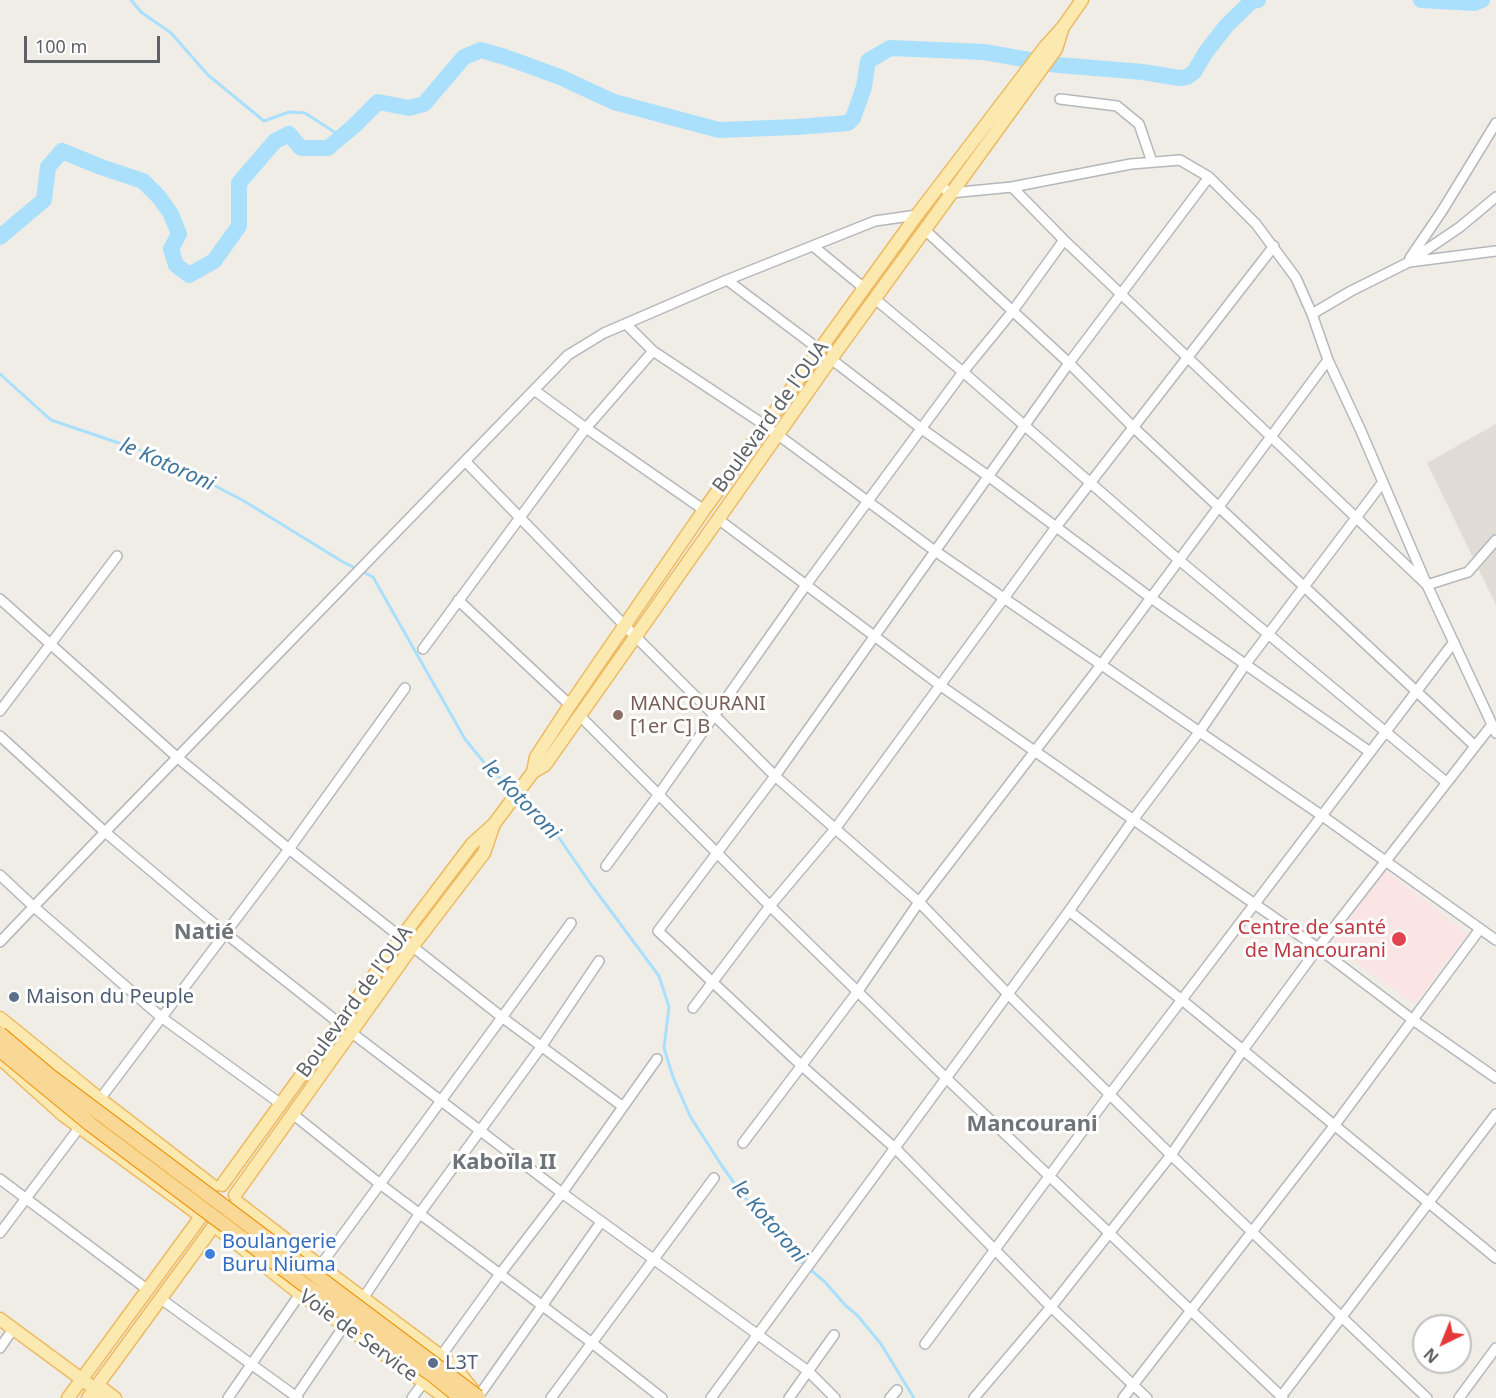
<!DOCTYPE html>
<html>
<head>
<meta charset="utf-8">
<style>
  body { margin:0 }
  #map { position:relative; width:1496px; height:1398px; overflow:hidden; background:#f0ede7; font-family:"Noto Sans",sans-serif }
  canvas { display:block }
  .north { position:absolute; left:1412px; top:1314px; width:60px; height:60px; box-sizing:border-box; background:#fff; border:2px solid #bfc0c2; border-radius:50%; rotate:223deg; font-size:16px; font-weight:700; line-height:24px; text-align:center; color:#5e6266 }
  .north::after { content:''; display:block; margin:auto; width:21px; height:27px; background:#e4393a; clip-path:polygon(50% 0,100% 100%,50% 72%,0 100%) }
  .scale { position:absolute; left:24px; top:36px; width:136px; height:27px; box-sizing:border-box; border:3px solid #5e6266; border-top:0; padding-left:8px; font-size:18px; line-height:21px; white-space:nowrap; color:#5e6266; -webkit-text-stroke:4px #fff; paint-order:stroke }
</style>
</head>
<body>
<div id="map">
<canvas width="1496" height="1398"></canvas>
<div class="north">N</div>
<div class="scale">100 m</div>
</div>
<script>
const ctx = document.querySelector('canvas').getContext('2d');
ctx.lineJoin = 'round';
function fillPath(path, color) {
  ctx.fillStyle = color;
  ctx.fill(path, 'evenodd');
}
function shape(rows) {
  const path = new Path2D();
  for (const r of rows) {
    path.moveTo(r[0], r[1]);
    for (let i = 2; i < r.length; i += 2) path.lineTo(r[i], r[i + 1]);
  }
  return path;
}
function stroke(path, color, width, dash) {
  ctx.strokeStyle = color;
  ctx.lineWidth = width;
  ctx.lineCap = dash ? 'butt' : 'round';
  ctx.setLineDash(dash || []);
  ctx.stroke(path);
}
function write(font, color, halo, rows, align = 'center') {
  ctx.font = font + ' "Noto Sans",sans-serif';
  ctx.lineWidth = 6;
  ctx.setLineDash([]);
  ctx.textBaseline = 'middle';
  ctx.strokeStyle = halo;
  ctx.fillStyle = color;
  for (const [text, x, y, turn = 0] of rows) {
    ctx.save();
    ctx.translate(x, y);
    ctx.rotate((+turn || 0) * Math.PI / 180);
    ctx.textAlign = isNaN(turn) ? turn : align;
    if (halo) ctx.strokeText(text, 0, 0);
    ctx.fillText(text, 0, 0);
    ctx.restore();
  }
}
fillPath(shape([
  [1496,424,1496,605,1427,463]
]), '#e0dcd5');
fillPath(shape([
  [1385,870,1467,934,1415,1004,1331,945]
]), '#fbe4e4');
stroke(shape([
  [131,0,141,12,171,33,208,75,264,121,289,112,305,113,342,137],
  [0,374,51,420,160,457,244,501,343,562,373,577,465,739,490,770,515,790],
  [520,794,546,819,590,883,659,976,669,1007,664,1048,673,1077,690,1116,722,1166,745,1198,779,1232,793,1255,825,1282,845,1305,857,1315,881,1344,914,1398]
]), '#aae0fc', 3);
stroke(shape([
  [1421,0,1474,3,1482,0],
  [0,237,44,200,48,167,62,151,101,167,143,181,159,197,171,214,179,234,171,249,176,265,189,275,214,261,239,226,239,183,275,141,289,134,301,148,328,148,354,126,378,102,409,108,424,104,464,57,481,50,505,57,560,77,614,102,719,130,796,127,848,123,853,118,864,87,868,61,890,48,984,52,1058,65,1143,72,1179,78,1187,77,1194,72,1206,52,1227,25,1252,1,1258,0]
]), '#aae0fc', 16);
const minor = shape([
  [1060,99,1117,106,1139,124,1152,162],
  [940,185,950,193,1012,187,1131,164,1180,160,1209,177,1256,224,1296,278,1312,314,1328,360,1361,431,1427,585,1496,733],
  [1012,187,1064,240,1427,585,1468,572,1496,540],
  [925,230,1069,363,1133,427,1475,746],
  [813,246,864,288],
  [1410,258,1442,211,1496,123],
  [1409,262,1496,251],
  [727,280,820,350],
  [875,299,963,372,1179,560,1446,782],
  [1312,314,1351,291,1407,263,1460,227,1496,197],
  [626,324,653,351,766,426,935,551,1321,815,1496,940],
  [831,359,922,429,988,476,1151,598,1370,752],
  [534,390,586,428,704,510],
  [465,461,625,626,775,776,919,902,1008,994,1171,1155,1427,1398],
  [718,519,941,686,1318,948,1413,1020,1496,1078],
  [0,599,178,758,289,849,503,1018,622,1106],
  [458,600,570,705],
  [423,649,586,428,653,351],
  [0,711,117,556],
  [579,715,770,906,946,1078,1283,1398],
  [0,736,105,832,225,933,339,1023],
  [606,866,659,794,806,585,963,372,1012,312,1064,240],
  [0,875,33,906,161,1017,281,1104],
  [1069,911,1182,1000,1496,1258],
  [0,942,105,832,568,355,604,333,727,280,875,221,917,215],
  [693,1008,770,906,835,829,1056,527,1274,246],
  [352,1033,562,1193,808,1371,835,1398],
  [97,1103,289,849,405,688],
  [294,1115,380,1184,592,1343,662,1398],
  [743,1143,858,991,919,902,1101,665,1328,360],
  [0,1179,148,1290],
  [0,1233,82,1124],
  [320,1266,571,923],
  [364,1297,420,1213,541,1047,599,961],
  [161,1299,298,1398],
  [925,1344,1110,1094,1454,642],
  [0,1348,13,1329],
  [441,1356,500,1274,562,1193,657,1059],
  [478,1397,601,1222],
  [228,1398,300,1294],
  [295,1398,344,1326],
  [412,1398,423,1383],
  [551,1398,714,1178],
  [711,1398,1069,911,1133,820,1200,731,1245,665,1383,482],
  [789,1398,834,1335],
  [890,1398,897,1390],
  [974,1398,1051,1307,1171,1155,1243,1050,1318,948,1491,726],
  [1123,1398,1334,1126,1480,929],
  [1147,1398,1051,1307,896,1149,802,1066,658,931,775,776,1069,363,1209,177],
  [1280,1398,1496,1114],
  [1459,1398,1496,1348]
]);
const major = shape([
  [533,772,536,757,570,705,704,510,917,215,1045,47,1063,27,1082,0],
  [0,1018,100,1099,213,1186],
  [1,1059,63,1115,198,1214],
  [222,1185,401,938,472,844,493,825],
  [235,1195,412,947,484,853,494,824,533,772,545,765,831,359,1056,49,1063,27],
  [237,1202,320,1266,453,1365,472,1389],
  [216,1227,300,1294,446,1398],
  [0,1319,95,1389,101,1398],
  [95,1389,103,1389,115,1398],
  [68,1398,200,1218],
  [88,1398,213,1227]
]);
stroke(minor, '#b4b7bb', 12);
stroke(major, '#edba62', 15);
stroke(minor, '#fff', 9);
stroke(major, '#fce9af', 12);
const highwayBridge = shape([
  [0,1034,50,1076,478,1397],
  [0,1050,90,1124,306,1286,434,1376,461,1398]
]);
stroke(highwayBridge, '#ee9208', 16, []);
stroke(highwayBridge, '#f9d794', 14);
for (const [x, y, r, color] of [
  [618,715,6,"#8d6e63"],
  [1399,939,8,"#e0444e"],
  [14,997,6,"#5c6f8a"],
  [210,1254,6,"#3f7fe0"],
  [433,1363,6,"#5c6f8a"]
]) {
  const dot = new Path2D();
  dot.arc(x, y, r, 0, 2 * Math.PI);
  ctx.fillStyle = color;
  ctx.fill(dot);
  stroke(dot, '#fff', 2);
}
write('20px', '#5e6266', '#fff', [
  ["Boulevard de l'OUA",771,417,-54],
  ["Boulevard de l'OUA",355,1002,-54],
  ["Voie de Service",358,1336,36]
]);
write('20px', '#785e54', '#fff', [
  ["MANCOURANI",630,704],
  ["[1er C] B",630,727]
], 'left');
write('20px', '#be3a42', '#fff', [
  ["Centre de santé",1386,928],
  ["de Mancourani",1386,951]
], 'right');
write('20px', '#4e5e75', '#fff', [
  ["Maison du Peuple",26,997],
  ["L3T",445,1363]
], 'left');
write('20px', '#366cbe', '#fff', [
  ["Boulangerie",222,1242],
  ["Buru Niuma",222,1265]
], 'left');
write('italic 21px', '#40769d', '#fff', [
  ["le Kotoroni",167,465,24],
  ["le Kotoroni",521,800,46],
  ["le Kotoroni",769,1222,49]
]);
write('bold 22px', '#6f7478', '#fff', [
  ["Natié",204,933],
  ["Mancourani",1032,1125],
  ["Kaboïla II",504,1163]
]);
</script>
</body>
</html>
